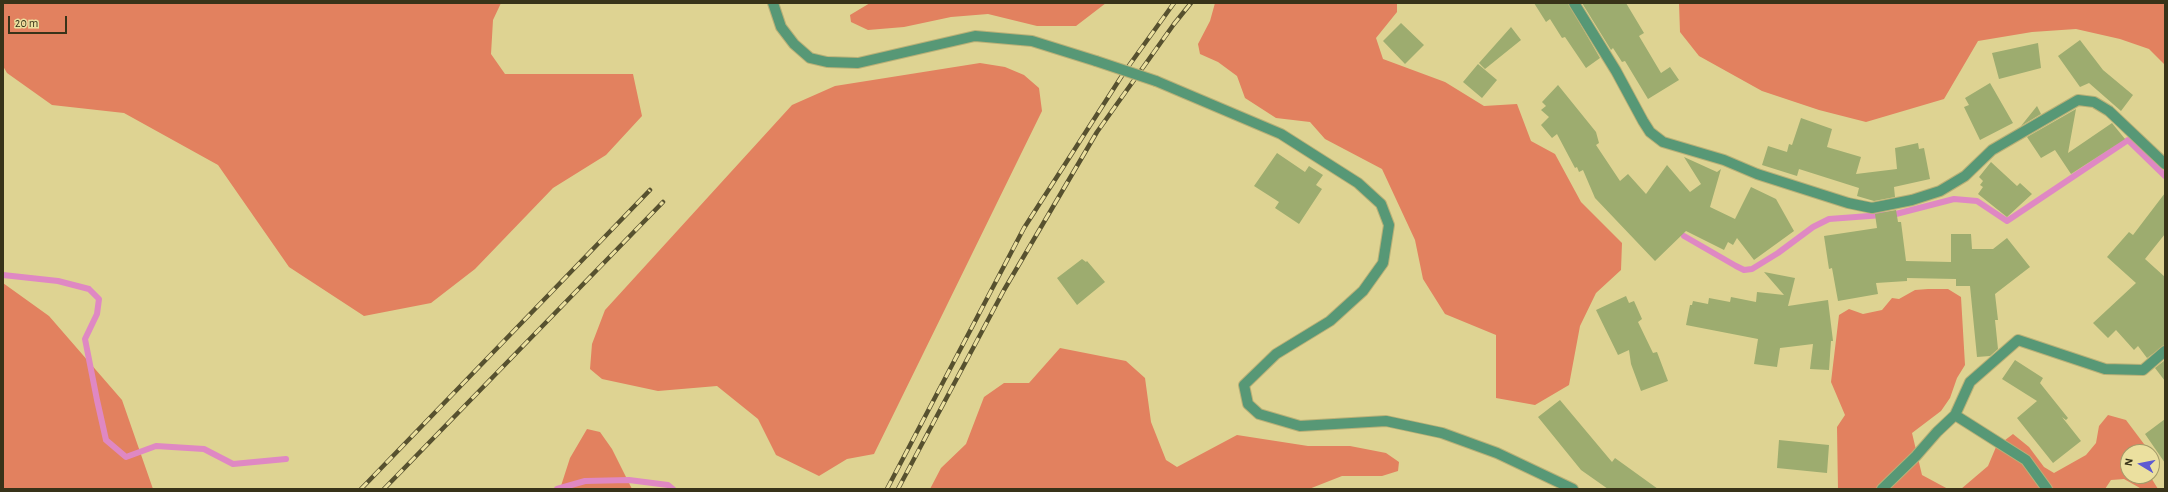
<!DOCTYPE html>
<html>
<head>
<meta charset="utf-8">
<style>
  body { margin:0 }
  #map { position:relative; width:2168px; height:492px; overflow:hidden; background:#ded392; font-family:"Alegreya Sans",sans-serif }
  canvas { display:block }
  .frame { position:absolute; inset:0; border:4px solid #383319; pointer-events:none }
  .north { position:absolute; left:2120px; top:444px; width:40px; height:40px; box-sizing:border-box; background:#ebe09f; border:1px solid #a39b69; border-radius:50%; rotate:280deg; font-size:11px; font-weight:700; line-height:16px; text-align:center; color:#383319 }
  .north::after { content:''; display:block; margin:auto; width:14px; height:18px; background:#5e5ad2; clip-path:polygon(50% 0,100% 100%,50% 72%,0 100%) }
  .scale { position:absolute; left:8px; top:16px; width:59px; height:18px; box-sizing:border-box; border:2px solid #383319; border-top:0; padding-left:5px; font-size:12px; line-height:14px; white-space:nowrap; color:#383319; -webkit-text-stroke:3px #ebe09f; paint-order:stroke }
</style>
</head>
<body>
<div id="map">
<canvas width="2168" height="492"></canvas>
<div class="frame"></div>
<div class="north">N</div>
<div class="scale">20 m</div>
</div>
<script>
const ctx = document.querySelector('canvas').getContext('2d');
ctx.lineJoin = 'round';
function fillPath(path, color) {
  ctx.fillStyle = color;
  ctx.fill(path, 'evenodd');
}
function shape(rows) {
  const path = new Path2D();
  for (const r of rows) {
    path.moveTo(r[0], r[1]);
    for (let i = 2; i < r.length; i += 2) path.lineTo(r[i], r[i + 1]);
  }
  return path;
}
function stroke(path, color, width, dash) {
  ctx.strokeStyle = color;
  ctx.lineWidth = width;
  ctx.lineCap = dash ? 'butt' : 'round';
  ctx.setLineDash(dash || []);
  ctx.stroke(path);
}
fillPath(shape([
  [3,3,501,3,493,20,491,54,505,74,633,74,642,116,606,155,553,188,475,269,431,303,364,316,289,267,218,165,124,113,52,105,7,73,3,66],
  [870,3,1106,3,1076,26,1037,26,988,14,951,17,904,27,868,30,851,22,850,15],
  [1215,3,1397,3,1397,12,1376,38,1383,59,1445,82,1484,106,1517,104,1531,141,1555,154,1581,202,1622,243,1621,270,1596,293,1580,326,1569,385,1535,405,1496,398,1496,335,1445,314,1423,279,1415,240,1382,169,1325,139,1310,122,1276,118,1245,98,1237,76,1218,62,1200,54,1198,44,1210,21],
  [1679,3,2165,3,2165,65,2149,49,2120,39,2076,29,2032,32,1978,41,1944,99,1866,122,1819,110,1762,91,1699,56,1680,32],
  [980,63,1005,67,1024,75,1039,88,1042,111,874,454,847,459,819,476,776,455,758,419,717,386,658,391,602,379,590,369,592,344,605,310,792,105,835,86],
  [3,283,49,316,122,400,153,489,3,489],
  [1928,289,1948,289,1961,297,1965,365,1957,378,1950,398,1941,411,1912,433,1922,475,1948,489,1838,489,1837,427,1845,415,1831,382,1839,315,1849,309,1863,314,1882,310,1892,298,1899,299,1915,290],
  [1060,348,1126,361,1145,378,1151,422,1166,460,1177,467,1237,435,1308,446,1350,446,1386,453,1399,462,1398,471,1382,476,1342,476,1309,489,930,489,941,468,966,444,984,397,1004,383,1029,383],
  [2108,415,2126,420,2150,452,2128,452,2128,476,2150,476,2158,489,2140,488,2124,479,2111,480,2105,489,1961,489,1988,466,1996,447,2013,434,2029,447,2044,467,2054,473,2086,455,2096,443,2099,426],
  [587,429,600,432,612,449,632,489,560,489,570,458]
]), '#e2815f');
stroke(shape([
  [1684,236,1736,266,1744,270,1752,269,1778,253,1813,227,1829,219,1896,214,1954,199,1977,201,2007,221,2128,140,2165,176],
  [3,275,58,281,89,289,99,299,97,314,85,339,97,400,106,440,126,457,156,446,204,449,233,464,286,459],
  [557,489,585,481,629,480,668,485,673,489]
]), '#df88c3', 6);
fillPath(shape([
  [1534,3,1568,3,1600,58,1586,68,1565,37,1562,38,1550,19,1546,22],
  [1582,3,1626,3,1644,33,1639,36,1661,73,1670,67,1679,80,1648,99,1625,61,1622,62,1613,48,1611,50],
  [1401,23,1424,45,1405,64,1383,41],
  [1511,27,1521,40,1485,69,1479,63],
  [2080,40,2103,70,2133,95,2121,111,2089,83,2080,87,2058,56],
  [2038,43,2041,68,1999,79,1992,53],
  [1478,64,1497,80,1482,98,1463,82],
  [1990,83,2013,123,1980,140,1964,107,1969,105,1965,98],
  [1558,85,1596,132,1599,143,1596,145,1620,181,1628,174,1646,194,1667,165,1690,192,1701,184,1684,157,1717,172,1721,169,1710,207,1735,219,1751,187,1776,199,1794,231,1754,260,1737,238,1733,245,1728,242,1724,250,1686,231,1655,261,1595,198,1583,170,1579,172,1577,167,1575,168,1557,134,1552,138,1541,125,1549,117,1541,110,1546,106,1542,102],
  [2037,106,2041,114,2021,126],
  [2076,109,2068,153,2112,123,2125,139,2071,174,2055,150,2041,158,2027,137],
  [1801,118,1832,129,1827,147,1861,157,1856,174,1897,169,1895,148,1918,143,1919,149,1924,148,1930,179,1894,187,1895,197,1874,201,1857,196,1859,188,1799,169,1797,176,1762,165,1768,146,1787,152,1789,144,1792,145],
  [1277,153,1305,172,1309,166,1323,175,1316,185,1322,189,1299,224,1275,208,1279,202,1254,186],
  [1991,162,2017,186,2020,183,2032,194,2007,217,1978,194,1983,187,1980,185,1983,181,1979,177],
  [2165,193,2165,234,2145,259,2165,277,2165,345,2147,358,2138,346,2134,350,2116,330,2108,338,2093,323,2136,283,2107,257,2129,232,2133,235],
  [1896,210,1898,222,1901,222,1906,261,1951,262,1951,234,1971,234,1972,249,1993,249,2007,238,2030,267,1995,294,1998,320,1995,320,1998,349,1990,356,1977,357,1970,286,1956,286,1956,279,1907,278,1907,281,1876,283,1878,294,1838,301,1832,268,1829,269,1824,236,1877,228,1875,214],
  [1082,259,1086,262,1087,261,1105,282,1077,305,1057,278],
  [1764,272,1795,278,1788,306,1828,300,1833,341,1831,341,1829,370,1810,369,1813,344,1780,348,1777,367,1754,364,1758,339,1686,325,1690,305,1692,305,1693,301,1708,304,1709,298,1730,302,1731,297,1756,302,1757,292,1784,295],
  [1626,296,1629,303,1634,301,1642,319,1638,322,1653,353,1657,352,1668,381,1641,391,1631,364,1629,350,1618,355,1596,310],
  [2015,360,2043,378,2040,383,2068,418,2066,420,2062,417,2081,441,2053,463,2017,418,2037,401,2002,379],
  [2165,360,2165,381,2155,368],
  [1560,400,1612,462,1615,458,1658,489,1608,489,1581,470,1538,417],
  [2165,419,2165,463,2145,434],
  [1779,440,1829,445,1827,473,1777,468]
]), '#9dac6f');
const minor = shape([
  [773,3,781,27,794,44,810,58,827,62,858,63,975,36,1032,41,1096,61],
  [1574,3,1616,71,1643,121,1650,132,1663,142,1724,160,1757,174,1848,203,1872,208,1912,200,1940,191,1965,176,1992,150,2078,100,2094,102,2109,111,2165,164],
  [1156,81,1281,134,1358,183,1381,204,1389,225,1383,263,1363,291,1330,321,1276,354,1244,385,1248,404,1259,414,1300,426,1386,421,1442,433,1497,453,1573,489],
  [1955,415,1970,382,2018,340,2105,369,2143,370,2165,351],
  [1882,489,1916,456,1937,432,1955,415,2026,460,2047,489]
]);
stroke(minor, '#b9b077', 12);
stroke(minor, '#579876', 10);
const rail = shape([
  [361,489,650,190],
  [384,489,663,202],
  [887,489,1024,228,1125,71,1174,3],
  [898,489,1004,290,1097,132,1174,24,1191,3]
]);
stroke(rail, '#57512f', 4.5);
stroke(rail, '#ebe09f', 3, [9]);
const minorBridge = shape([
  [1096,61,1156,81]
]);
stroke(minorBridge, '#b9b077', 12, []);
stroke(minorBridge, '#579876', 10);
</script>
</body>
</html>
